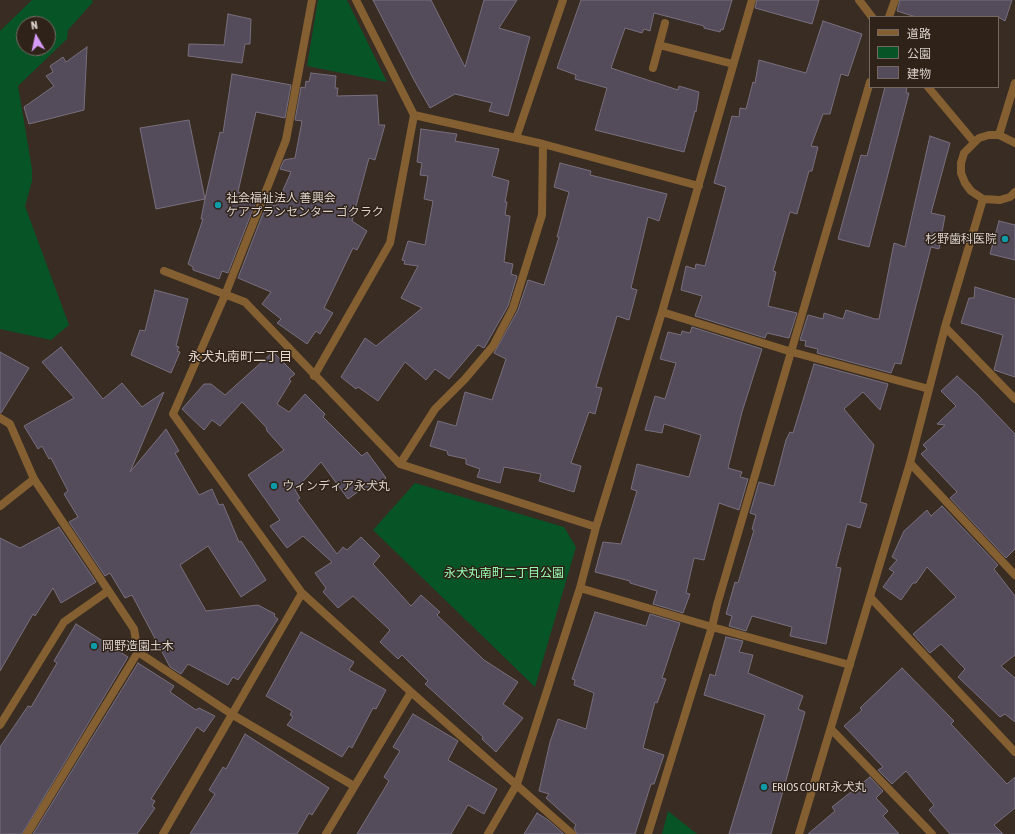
<!DOCTYPE html>
<html>
<head>
<meta charset="utf-8">
<style>
  body { margin:0 }
  #map { position:relative; width:1015px; height:834px; overflow:hidden; background:#392c22; font-family:"Asap Condensed","Noto Sans JP",sans-serif }
  canvas { display:block }
  .legend { position:absolute; left:869px; top:16px; width:130px; height:72px; box-sizing:border-box; background:#2f2219; border:1px solid #746861; margin:0; padding:5px 7px; list-style:none; font-size:12px; color:#dbd2cc }
  .legend li { display:flex; align-items:center; gap:8px; height:20px }
  .legend b { width:20px; border:1px solid #746861 }
  .north { position:absolute; left:16px; top:16px; width:40px; height:40px; box-sizing:border-box; background:#2f2219; border:1px solid #746861; border-radius:50%; rotate:351deg; font-size:11px; font-weight:700; line-height:16px; text-align:center; color:#dbd2cc }
  .north::after { content:''; display:block; margin:auto; width:14px; height:18px; background:#d69bfa; clip-path:polygon(50% 0,100% 100%,50% 72%,0 100%) }
</style>
</head>
<body>
<div id="map">
<canvas width="1015" height="834"></canvas>
<ul class="legend">
<li><b style="height:5px;background:#835f31"></b>道路</li>
<li><b style="height:11px;background:#075427"></b>公園</li>
<li><b style="height:11px;background:#544c5a"></b>建物</li>
</ul>
<div class="north">N</div>
</div>
<script>
const ctx = document.querySelector('canvas').getContext('2d');
ctx.lineJoin = 'round';
function fillPath(path, color) {
  ctx.fillStyle = color;
  ctx.fill(path, 'evenodd');
}
function shape(rows) {
  const path = new Path2D();
  for (const r of rows) {
    path.moveTo(r[0], r[1]);
    for (let i = 2; i < r.length; i += 2) path.lineTo(r[i], r[i + 1]);
  }
  return path;
}
function stroke(path, color, width, dash) {
  ctx.strokeStyle = color;
  ctx.lineWidth = width;
  ctx.lineCap = dash ? 'butt' : 'round';
  ctx.setLineDash(dash || []);
  ctx.stroke(path);
}
function write(font, color, halo, rows, align = 'center') {
  ctx.font = font + ' "Asap Condensed","Noto Sans JP",sans-serif';
  ctx.lineWidth = 3;
  ctx.setLineDash([]);
  ctx.textBaseline = 'middle';
  ctx.strokeStyle = halo;
  ctx.fillStyle = color;
  for (const [text, x, y, turn = 0] of rows) {
    ctx.save();
    ctx.translate(x, y);
    ctx.rotate((+turn || 0) * Math.PI / 180);
    ctx.textAlign = isNaN(turn) ? turn : align;
    if (halo) ctx.strokeText(text, 0, 0);
    ctx.fillText(text, 0, 0);
    ctx.restore();
  }
}
fillPath(shape([
  [32,0,92,0,93,2,68,30,67,39,18,86,32,169,32,181,25,206,69,325,51,340,0,329,0,31],
  [24,24,48,24,48,48,24,48],
  [318,0,347,0,387,82,307,66],
  [415,483,564,527,576,547,535,687,373,530],
  [668,811,697,834,662,834]
]), '#075427');
const building = shape([
  [373,0,431,0,465,67,484,0,517,0,499,28,530,37,508,116,489,111,492,103,455,94,430,108,414,80,373,0],
  [581,0,732,0,723,30,721,29,720,32,704,28,704,26,654,13,650,31,644,29,642,33,625,28,611,68,678,90,679,86,699,92,696,112,695,111,684,152,595,130,607,88,575,79,576,75,557,68,581,0],
  [757,0,819,0,812,24,755,8,757,0],
  [900,0,1012,0,1005,21,998,17,916,17,897,11,900,0],
  [228,14,251,19,250,44,245,44,242,63,188,56,189,44,224,45,228,14],
  [823,21,862,34,848,76,841,74,830,114,823,114,811,146,818,147,812,171,809,171,797,214,790,212,773,271,776,272,768,306,797,313,789,338,767,333,765,338,695,316,702,296,681,290,686,266,695,269,696,264,705,266,726,187,714,183,732,116,739,117,740,108,746,109,753,82,755,83,759,60,806,73,823,21],
  [87,47,84,110,29,124,24,107,54,86,46,76,53,72,50,66,63,57,66,62,87,47],
  [311,73,336,76,335,88,338,88,337,96,377,95,379,125,385,125,375,160,369,158,352,221,367,231,357,250,353,248,324,308,333,313,320,334,316,331,307,344,277,323,281,319,262,304,271,292,238,278,267,203,276,206,291,172,280,169,284,160,295,158,302,121,295,120,301,87,305,88,306,81,309,82,311,73],
  [232,74,291,85,285,118,256,112,238,192,257,199,228,273,222,271,219,279,193,270,193,267,188,264,203,219,201,219,205,199,156,209,140,128,189,120,205,199,220,132,223,133,232,74],
  [885,87,907,87,906,93,909,93,869,247,838,239,861,155,867,156,885,87],
  [421,129,457,134,455,141,499,149,492,176,509,181,505,202,507,202,505,215,510,216,504,262,513,264,511,274,517,276,508,306,484,348,478,345,449,379,435,369,426,380,405,362,378,401,358,387,356,389,341,377,365,338,376,346,422,308,401,298,418,266,404,264,405,261,402,260,408,241,425,245,433,201,424,199,428,176,420,175,422,163,417,162,421,129],
  [930,136,950,143,931,213,945,216,939,249,931,247,901,364,895,363,891,373,817,353,818,349,805,346,806,341,800,340,808,315,823,319,824,313,843,319,846,310,875,319,879,319,894,243,905,247,930,136],
  [560,163,591,171,590,175,667,194,659,221,648,217,631,288,637,290,629,320,617,316,596,387,602,388,595,414,589,412,571,463,581,466,574,492,539,481,541,474,504,467,500,483,477,477,480,469,466,464,466,459,448,455,447,451,430,446,438,421,456,426,465,392,492,400,506,359,494,353,518,310,528,280,544,285,559,237,557,237,569,192,554,187,560,163],
  [999,221,1015,225,1015,260,990,254,999,221],
  [975,287,1015,299,1015,377,994,370,1003,335,961,323,969,298,974,298,975,287],
  [155,290,188,299,176,346,179,347,177,351,180,352,171,373,131,355,140,330,145,331,155,290],
  [692,327,762,349,742,412,728,468,742,472,740,477,748,479,739,510,719,503,704,560,694,558,686,593,690,594,683,613,653,604,657,591,630,583,630,581,595,572,603,542,621,544,637,491,631,489,637,464,689,477,701,435,664,424,662,433,645,430,655,396,665,399,676,363,660,359,668,332,681,335,682,331,690,333,692,327],
  [61,347,103,399,122,383,142,407,164,392,130,472,166,429,179,451,175,453,199,495,212,489,219,505,223,504,239,542,241,541,266,580,241,597,208,546,180,565,206,611,258,605,275,614,274,616,278,619,238,680,233,677,228,685,188,664,181,674,170,667,132,595,125,598,110,573,105,576,69,522,78,517,64,494,68,491,51,458,49,459,42,446,38,449,24,426,74,398,42,362,61,347],
  [0,352,29,368,1,413,0,413,0,352],
  [273,352,295,374,289,379,291,381,277,404,289,412,305,394,325,414,323,417,362,456,367,452,386,478,367,492,363,488,348,499,321,462,295,490,300,498,297,500,337,554,343,547,347,550,361,537,380,556,373,564,411,606,421,595,440,612,437,615,484,660,518,682,503,704,523,718,496,752,482,739,483,737,425,684,428,681,402,655,398,659,380,642,390,630,353,596,338,608,323,592,326,588,315,573,332,562,303,536,287,548,270,526,280,520,248,475,284,450,267,431,266,427,242,402,220,426,212,420,204,430,182,409,204,384,211,384,225,395,273,352],
  [814,364,888,384,880,410,863,392,844,409,874,445,860,502,867,504,860,528,847,524,836,567,841,568,826,644,790,636,792,627,752,616,746,631,729,626,732,616,726,614,735,582,738,583,754,530,752,529,756,515,750,513,759,482,774,486,786,440,790,432,793,433,814,364],
  [957,376,977,394,1015,434,1015,549,1006,558,950,498,957,492,921,454,927,449,923,445,945,425,937,424,956,406,941,391,957,376],
  [942,506,998,565,994,569,1015,596,1015,655,1001,666,1015,678,1015,722,1005,714,1000,717,958,677,965,669,941,644,930,653,913,634,956,597,927,567,916,583,913,583,901,600,883,587,894,572,889,569,897,560,892,557,904,531,927,510,931,516,942,506],
  [59,527,96,582,61,603,53,588,35,616,33,614,0,671,0,538,20,548,59,527],
  [595,612,646,626,650,614,680,623,662,678,666,679,657,703,655,702,643,748,664,755,654,784,651,784,635,834,577,834,574,828,576,825,546,798,549,794,539,791,550,742,558,719,586,729,594,693,574,685,575,680,572,679,595,612],
  [76,624,128,657,22,834,0,834,0,747,28,706,31,707,57,663,54,661,76,624],
  [301,632,354,662,349,670,386,690,376,709,373,708,352,748,349,746,342,757,287,725,293,717,290,715,292,711,266,696,301,632],
  [726,637,743,641,739,652,753,655,748,673,803,696,798,709,805,712,771,834,729,834,765,715,704,695,710,674,715,676,726,637],
  [138,663,174,686,170,692,196,710,199,708,215,716,204,732,197,727,151,799,155,801,152,806,155,808,137,834,33,834,138,663],
  [902,668,954,721,951,724,1007,784,1015,777,1015,808,994,825,1003,834,950,834,929,810,934,805,906,771,892,784,878,770,883,767,844,726,862,710,860,708,902,668],
  [413,714,458,741,448,760,497,789,484,814,468,805,451,834,357,834,389,781,384,777,400,751,393,747,413,714],
  [245,734,329,788,312,815,309,813,297,834,190,834,215,794,209,790,223,767,226,769,245,734],
  [870,777,883,791,876,798,888,811,883,816,899,834,808,834,835,811,832,807,870,777],
  [537,813,548,820,564,834,524,834,537,813]
]);
fillPath(building, '#544c5a');
stroke(building, '#786f7e', 1);
stroke(shape([
  [312,0,286,140,225,295,173,414,302,593,411,692,572,834],
  [889,17,895,0],
  [659,45,733,64],
  [653,68,665,23],
  [414,115,543,144,699,186],
  [999,135,1015,83],
  [516,138,563,0],
  [1015,143,999,135,989,135,979,138,964,153,961,163,961,173,965,183,971,191,983,199,1000,200,1010,197,1015,192],
  [164,271,245,302,400,464,596,527],
  [662,312,792,352,929,389],
  [945,327,1015,399],
  [314,376,390,243,414,115,356,0],
  [0,418,10,424,34,479,134,629,138,652,27,834],
  [910,463,1015,575],
  [400,464,435,409,465,379,493,346,513,308,542,215,543,144],
  [0,506,34,479],
  [580,588,712,627,850,665],
  [870,597,1015,752],
  [138,652,233,715,354,786],
  [0,725,64,622,108,591],
  [831,729,932,834],
  [163,834,302,593],
  [326,834,411,692],
  [488,834,517,784,580,588,596,527,662,312,752,0],
  [648,834,712,627,717,605,870,82],
  [799,834,910,463,945,327,983,199]
]), '#835f31', 8);
stroke(shape([
  [859,0,872,17],
  [928,87,974,142]
]), '#835f31', 8);
for (const [x, y, r, color] of [
  [218,205,4,"#0f9aa8"],
  [1005,239,4,"#0f9aa8"],
  [274,486,4,"#0f9aa8"],
  [94,646,4,"#0f9aa8"],
  [764,787,4,"#0f9aa8"]
]) {
  const dot = new Path2D();
  dot.arc(x, y, r, 0, 2 * Math.PI);
  ctx.fillStyle = color;
  ctx.fill(dot);
  stroke(dot, '#2f2219', 1.5);
}
write('12px', '#dbd2cc', '#2f2219', [
  ["社会福祉法人 善興会",226,198],
  ["ケアプランセンター ゴクラク",226,212],
  ["杉野歯科医院",997,239,"right"],
  ["ウィンディア永犬丸",282,486],
  ["岡野造園土木",102,646],
  ["ERIOS COURT永犬丸",772,787]
], 'left');
write('12px', '#96ffb2', '#2f2219', [
  ["永犬丸南町二丁目公園",504,573]
]);
write('13px', '#e6d5c9', '#2f2219', [
  ["永犬丸南町二丁目",240,357]
]);
</script>
</body>
</html>
